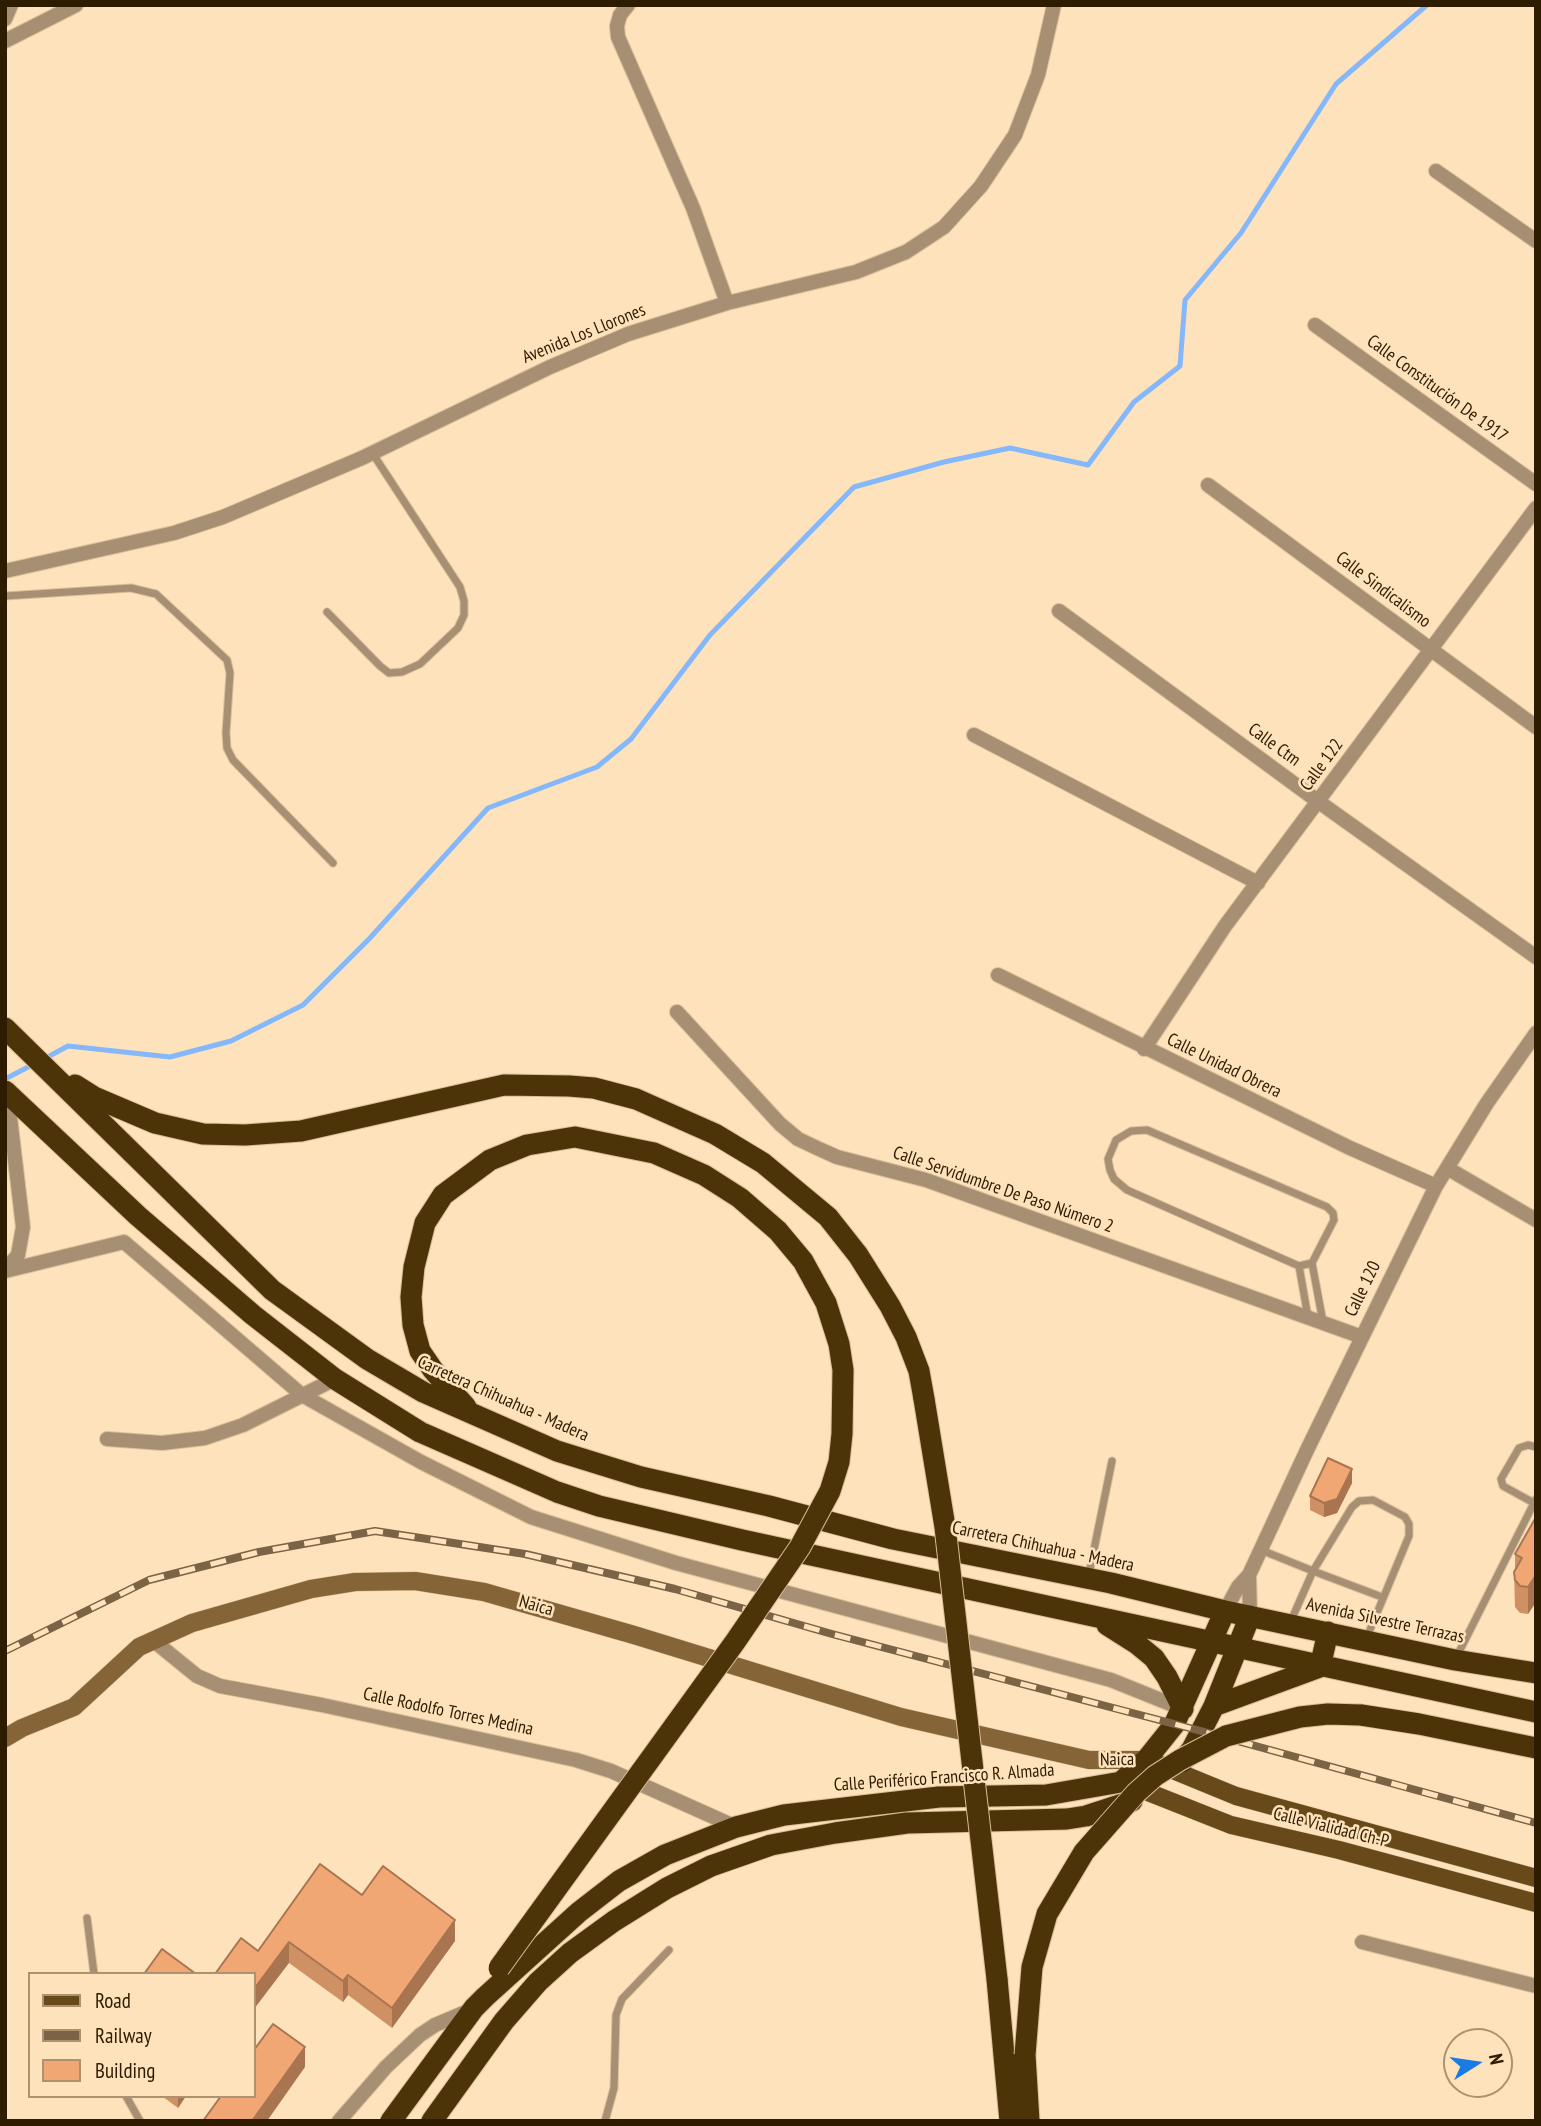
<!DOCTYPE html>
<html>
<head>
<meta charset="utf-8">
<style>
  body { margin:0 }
  #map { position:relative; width:1541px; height:2126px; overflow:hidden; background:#fee2bb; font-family:"PT Sans Narrow",sans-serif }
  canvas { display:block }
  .frame { position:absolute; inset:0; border:7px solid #2e1c01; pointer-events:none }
  .legend { position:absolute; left:28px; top:1972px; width:228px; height:126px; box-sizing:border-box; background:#fee2bb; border:2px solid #ab9371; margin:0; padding:9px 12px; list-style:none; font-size:21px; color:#2e1c01 }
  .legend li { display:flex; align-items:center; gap:14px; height:35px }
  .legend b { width:35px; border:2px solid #ab9371 }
  .north { position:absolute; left:1443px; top:2028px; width:70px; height:70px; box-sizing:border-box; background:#fee2bb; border:2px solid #ab9371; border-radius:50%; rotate:78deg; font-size:19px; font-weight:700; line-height:28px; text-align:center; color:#2e1c01 }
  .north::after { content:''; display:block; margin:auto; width:24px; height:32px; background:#197be4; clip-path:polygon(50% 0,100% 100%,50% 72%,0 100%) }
</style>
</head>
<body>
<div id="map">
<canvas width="1541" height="2126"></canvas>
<div class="frame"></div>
<ul class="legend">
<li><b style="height:9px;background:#68491a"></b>Road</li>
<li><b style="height:9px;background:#7a6445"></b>Railway</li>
<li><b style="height:19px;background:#f1a774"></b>Building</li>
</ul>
<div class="north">N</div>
</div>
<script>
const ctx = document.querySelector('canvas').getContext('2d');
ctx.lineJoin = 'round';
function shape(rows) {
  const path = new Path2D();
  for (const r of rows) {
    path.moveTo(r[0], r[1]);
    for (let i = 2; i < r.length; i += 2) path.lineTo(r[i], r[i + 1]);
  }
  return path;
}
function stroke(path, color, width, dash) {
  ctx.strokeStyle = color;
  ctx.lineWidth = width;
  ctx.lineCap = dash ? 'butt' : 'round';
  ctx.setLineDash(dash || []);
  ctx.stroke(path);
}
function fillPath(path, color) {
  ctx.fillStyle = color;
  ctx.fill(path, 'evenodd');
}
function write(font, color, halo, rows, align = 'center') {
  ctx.font = font + ' "PT Sans Narrow",sans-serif';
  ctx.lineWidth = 5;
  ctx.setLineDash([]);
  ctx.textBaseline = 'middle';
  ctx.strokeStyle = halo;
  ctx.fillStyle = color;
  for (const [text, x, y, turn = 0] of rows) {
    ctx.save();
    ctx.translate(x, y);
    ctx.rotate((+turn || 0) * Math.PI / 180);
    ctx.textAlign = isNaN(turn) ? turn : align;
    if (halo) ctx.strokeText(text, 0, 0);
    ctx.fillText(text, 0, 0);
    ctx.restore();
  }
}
stroke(shape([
  [42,1060,68,1046,170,1057,231,1041,303,1005,369,939,488,808,597,767,631,739,710,635,854,487,944,462,1010,448,1088,465,1134,402,1180,366,1185,300,1241,233,1336,84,1427,5],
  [5,1079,34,1064]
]), '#84b8fb', 5);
const lane = shape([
  [5,596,131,588,156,594,227,660,230,673,226,733,227,748,233,760,333,863],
  [327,612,380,666,389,673,402,672,420,664,458,628,464,615,464,601,460,587,373,454],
  [1312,1263,1299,1266,1127,1190,1114,1179,1110,1170,1108,1159,1116,1140,1131,1131,1147,1130,1327,1207,1333,1213,1334,1220,1312,1263,1323,1322],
  [1299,1266,1308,1317],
  [1534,1503,1503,1486,1501,1479,1519,1448,1528,1445,1536,1447],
  [1261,1550,1313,1571,1352,1507,1359,1501,1373,1500,1405,1517,1409,1524,1409,1536,1367,1637],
  [1089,1574,1112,1461],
  [1290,1623,1313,1571,1382,1597],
  [1456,1658,1536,1499],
  [87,1918,94,1974],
  [126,2096,140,2121],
  [605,2121,614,2088,616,2015,622,1999,669,1950]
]);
const street = shape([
  [628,5,620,15,617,26,618,37,693,208,727,303],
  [5,19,11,5],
  [5,41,76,5],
  [1436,171,1536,241],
  [1315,325,1536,484],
  [1208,485,1536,727],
  [5,571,174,533,223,517,362,458,550,367,628,334,727,303,856,272,906,252,944,227,981,186,1015,135,1038,75,1054,5],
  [1059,611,1319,802,1536,957],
  [974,735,1258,883],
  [998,975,1350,1148,1436,1186],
  [677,1012,780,1124,798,1139,817,1148,837,1157,926,1180,1362,1337],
  [1144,1049,1225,926,1536,508],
  [1447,1168,1536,1220],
  [5,1270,18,1255,23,1227,7,1092],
  [5,1271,124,1242,302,1395,421,1462,531,1517,676,1563,1111,1680,1183,1709],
  [107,1439,162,1443,205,1438,243,1425,335,1379],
  [1249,1575,1250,1616],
  [1225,1611,1238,1587,1249,1575,1307,1450,1436,1186,1487,1103,1536,1033],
  [154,1641,197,1676,220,1686,322,1705,576,1760,611,1771,736,1827],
  [1362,1942,1536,1986],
  [339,2121,386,2067,420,2035,435,2025,473,2009]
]);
const secondary = shape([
  [5,1738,22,1728,74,1707,139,1647,192,1623,311,1589,355,1582,415,1581,484,1592,634,1635,901,1717,1089,1760,1146,1760]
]);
const primary = shape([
  [1158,1764,1236,1796,1536,1878],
  [1130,1785,1231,1825,1339,1850,1536,1903]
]);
const highway = shape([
  [5,1028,272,1290,367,1359,423,1392,557,1451,641,1477,769,1506,893,1539,1111,1583,1225,1611,1455,1660,1536,1673],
  [75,1085,94,1097,155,1123,203,1134,245,1135,301,1131,504,1085,569,1086,594,1088,636,1099,715,1134,763,1163,828,1217,858,1255,890,1306,906,1337,919,1371,924,1399],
  [5,1091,138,1216,253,1315,335,1379,420,1432,557,1492,599,1506,742,1540,1536,1712],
  [466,1407,433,1370,420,1351,413,1325,411,1297,414,1267,425,1223,443,1195,490,1160,527,1145,575,1137,654,1153,704,1175,740,1198,778,1231,803,1261,826,1303],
  [1107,1625,1137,1644,1154,1658,1167,1677,1183,1709],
  [1214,1706,1320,1667,1328,1632],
  [1361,1715,1419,1724,1536,1748],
  [1182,1762,1192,1749,1214,1706,1250,1616],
  [997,1979,1010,2121],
  [1025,2055,1029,2121],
  [391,2121,474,2008,485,1997,579,1912,619,1881,665,1855,736,1827,784,1815,939,1797,1046,1795,1121,1782,1146,1760,1174,1725,1225,1611],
  [432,2121,504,2021,538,1982,570,1953,614,1921,667,1888,711,1866,771,1845,835,1833,907,1823,1067,1819,1086,1816,1132,1801]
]);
stroke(lane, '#d9be9a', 9);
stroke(street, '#d9be9a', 16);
stroke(secondary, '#d9be9a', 19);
stroke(primary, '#d9be9a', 19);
stroke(highway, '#d9be9a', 23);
stroke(lane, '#a68f72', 7);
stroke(street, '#a68f72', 14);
stroke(secondary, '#856537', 18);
stroke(primary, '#68491a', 18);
stroke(highway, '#4d3308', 21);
const rail = shape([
  [5,1651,149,1580,259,1552,375,1531,525,1554,675,1589,832,1634,1201,1731,1536,1823]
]);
stroke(rail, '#7a6445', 8);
stroke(rail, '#fee2bb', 5, [16]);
const highwayBridge = shape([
  [924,1399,945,1527,997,1979],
  [499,1968,735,1642,800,1547,830,1491,839,1462,842,1434,843,1370,839,1344,826,1303],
  [1025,2055,1032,1967,1047,1914,1084,1852,1136,1793,1155,1776,1180,1760,1226,1736,1300,1717,1328,1714,1361,1715]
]);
stroke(highwayBridge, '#d9be9a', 23, []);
stroke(highwayBridge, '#4d3308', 21);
fillPath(shape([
  [1352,1483,1337,1513,1324,1517,1310,1510,1310,1496],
  [1536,1517,1536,1602,1528,1614,1520,1613,1515,1607,1514,1572,1515,1569,1515,1554],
  [362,1895,455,1941,392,2028,348,1995,343,2002,289,1963,258,1951],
  [162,2096,186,2096,178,2108]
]), '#cf9064');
fillPath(shape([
  [1352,1469,1352,1483,1337,1513,1324,1517,1324,1503],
  [1536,1575,1536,1602,1528,1614,1528,1587],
  [455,1920,455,1941,392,2028,392,2008],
  [289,1942,289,1963,254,2009,254,1989],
  [348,1975,348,1995,343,2002,343,1981],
  [305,2047,305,2067,267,2121,252,2121],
  [178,2096,186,2096,178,2108]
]), '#a97551');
const building = shape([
  [1328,1458,1352,1469,1337,1499,1324,1503,1310,1496,1328,1458],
  [1536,1517,1536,1575,1528,1587,1520,1586,1515,1580,1514,1572,1522,1558,1515,1554,1536,1517],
  [320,1864,362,1895,383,1866,455,1920,392,2008,348,1975,343,1981,289,1942,254,1989,254,1974,215,1974,241,1938,258,1951,320,1864],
  [162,1949,196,1974,144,1974,162,1949],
  [273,2024,305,2047,252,2121,203,2121,221,2096,254,2096,254,2050,273,2024]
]);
fillPath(building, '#f1a774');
stroke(building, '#a97551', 2);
write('18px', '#2e1c01', '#fee2bb', [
  ["Avenida Los Llorones",584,334,-22],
  ["Calle Constitución De 1917",1437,389,36],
  ["Calle Sindicalismo",1383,590,37],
  ["Calle Ctm",1274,745,36],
  ["Calle 122",1322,765,-54],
  ["Calle Unidad Obrera",1224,1066,26],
  ["Calle Servidumbre De Paso Número 2",1003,1190,19],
  ["Calle 120",1363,1289,-64],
  ["Carretera Chihuahua - Madera",503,1399,24],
  ["Carretera Chihuahua - Madera",1043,1547,12],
  ["Naica",536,1606,16],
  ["Avenida Silvestre Terrazas",1385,1621,12],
  ["Calle Rodolfo Torres Medina",448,1712,12],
  ["Naica",1117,1760,-1],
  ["Calle Periférico Francisco R. Almada",944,1778,-4],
  ["Calle Vialidad Ch-P",1331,1828,14]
]);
</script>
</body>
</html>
